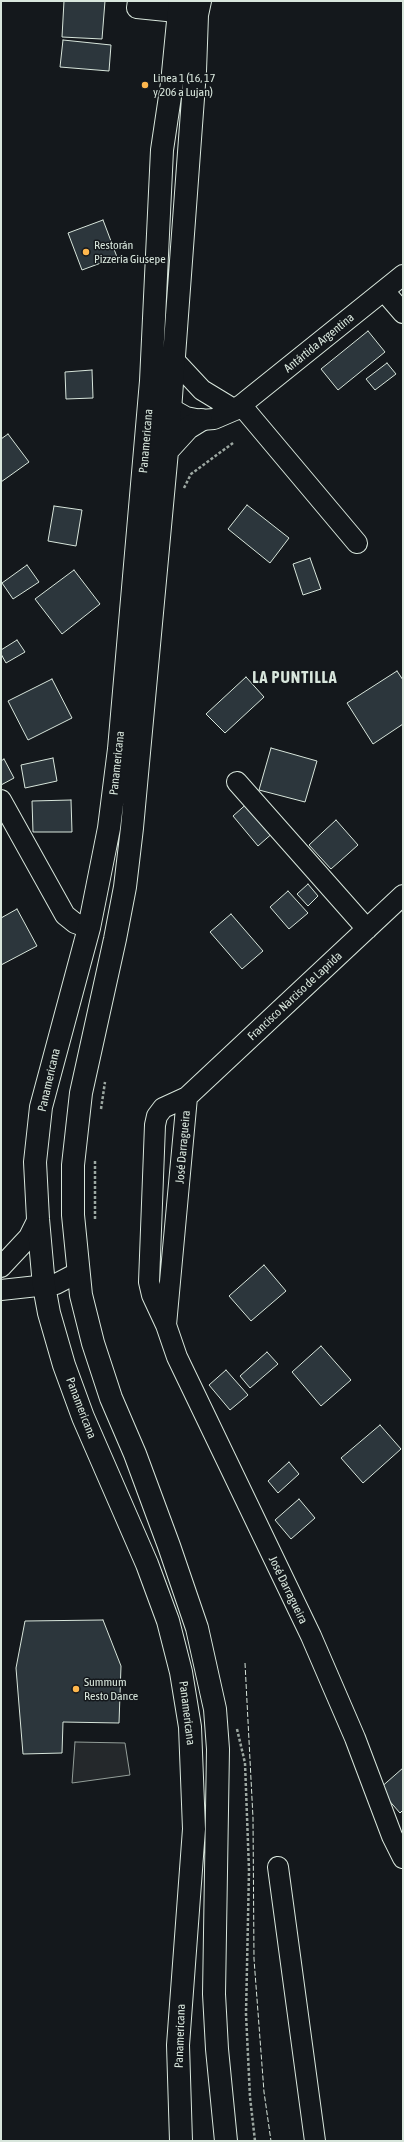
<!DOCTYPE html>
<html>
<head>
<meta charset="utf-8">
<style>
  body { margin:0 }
  #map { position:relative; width:404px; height:2142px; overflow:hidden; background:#14181c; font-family:"Asap Condensed",sans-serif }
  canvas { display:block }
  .frame { position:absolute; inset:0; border:2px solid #d8e6dc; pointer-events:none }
</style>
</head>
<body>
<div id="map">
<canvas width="404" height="2142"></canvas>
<div class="frame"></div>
</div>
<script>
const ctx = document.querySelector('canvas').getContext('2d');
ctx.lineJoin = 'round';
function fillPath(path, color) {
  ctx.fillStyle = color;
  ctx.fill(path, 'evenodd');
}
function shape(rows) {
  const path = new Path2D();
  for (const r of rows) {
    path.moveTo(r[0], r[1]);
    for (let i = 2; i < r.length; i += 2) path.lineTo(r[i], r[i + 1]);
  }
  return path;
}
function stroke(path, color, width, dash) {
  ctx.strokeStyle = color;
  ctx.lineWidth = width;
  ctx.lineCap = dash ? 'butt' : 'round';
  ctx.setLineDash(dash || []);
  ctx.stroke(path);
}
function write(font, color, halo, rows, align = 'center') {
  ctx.font = font + ' "Asap Condensed",sans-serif';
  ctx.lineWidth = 3;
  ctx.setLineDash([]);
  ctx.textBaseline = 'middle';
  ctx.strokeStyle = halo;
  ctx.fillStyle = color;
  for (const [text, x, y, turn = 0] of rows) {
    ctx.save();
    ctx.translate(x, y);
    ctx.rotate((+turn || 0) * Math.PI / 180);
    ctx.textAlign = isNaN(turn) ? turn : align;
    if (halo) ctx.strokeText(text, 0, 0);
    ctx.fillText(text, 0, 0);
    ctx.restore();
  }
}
const parking = shape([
  [75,1742,125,1743,130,1775,72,1783,75,1742]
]);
fillPath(parking, '#24282b');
stroke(parking, '#939e99', 1);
const building = shape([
  [64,1,105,1,102,39,62,37,64,1],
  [63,40,111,45,109,71,60,67,63,40],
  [103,220,117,257,82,270,68,233,103,220],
  [368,331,385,352,338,390,321,369,368,331],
  [387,363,396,374,375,390,366,379,387,363],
  [92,370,93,398,66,399,65,372,92,370],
  [8,434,29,462,1,482,1,439,8,434],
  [247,505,289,538,270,563,228,529,247,505],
  [54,506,82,510,76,546,48,541,54,506],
  [310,558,321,589,303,595,293,564,310,558],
  [27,565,39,582,13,599,2,583,27,565],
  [74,570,100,604,62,634,35,599,74,570],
  [17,640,25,652,6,663,1,654,1,650,17,640],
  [397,671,403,680,403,724,373,744,347,703,397,671],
  [246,677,264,697,225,733,206,714,246,677],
  [52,679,72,718,28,740,8,701,52,679],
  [271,748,317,761,305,802,259,790,271,748],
  [53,758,57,781,25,788,21,765,53,758],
  [4,759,14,778,1,785,1,761,4,759],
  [71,800,72,832,33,832,32,801,71,800],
  [250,801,275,831,258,846,233,816,250,801],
  [336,820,358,845,331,869,309,845,336,820],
  [308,884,318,896,308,906,297,894,308,884],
  [288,891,308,913,289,929,270,907,288,891],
  [17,909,37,946,1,965,1,918,17,909],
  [231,914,263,951,242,969,210,932,231,914],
  [264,1265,286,1291,251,1321,229,1296,264,1265],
  [321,1346,351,1380,321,1406,292,1372,321,1346],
  [267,1352,278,1364,250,1388,240,1376,267,1352],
  [226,1370,248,1395,230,1410,209,1385,226,1370],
  [380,1425,401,1449,363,1483,341,1458,380,1425],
  [289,1462,299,1474,278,1493,268,1481,289,1462],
  [299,1499,315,1518,291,1539,275,1520,299,1499],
  [103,1620,121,1666,119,1723,63,1722,62,1753,23,1754,16,1668,25,1621,103,1620],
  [403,1768,403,1810,400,1813,379,1789,403,1768]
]);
fillPath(building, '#2c363c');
stroke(building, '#d8e6dc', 1);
const minor = shape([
  [138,1,137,8,196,14],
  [384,291,403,313],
  [175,361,202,390,235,410],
  [160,397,170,408,186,417,201,420,214,419,235,410,403,275],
  [241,405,357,543],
  [237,782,367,929],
  [1,800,65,915,75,923,89,928],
  [403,895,187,1097,163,1108,157,1116,155,1125,149,1282,152,1295,166,1325,177,1357,311,1636,355,1738,392,1836,403,1858],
  [1,1267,29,1237,38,1219],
  [1,1290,56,1284,79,1272],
  [166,1325,187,1097],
  [278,1867,315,2141]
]);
const major = shape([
  [180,1,172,83,162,150,151,381,119,749,109,828,89,928,41,1107,35,1162,38,1219,44,1286,49,1313,64,1365,83,1417,147,1564,168,1621,181,1672,190,1727,194,1829,178,2045,181,2141],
  [200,1,197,15,195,71,167,451,132,828,125,887,115,939,81,1093,73,1165,73,1215,81,1295,93,1343,111,1398,135,1454,169,1546,197,1628,215,1709,218,1749,214,1994,217,2049,226,2141],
  [167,451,188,428,201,420]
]);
stroke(minor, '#d8e6dc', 22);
stroke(major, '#d8e6dc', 24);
stroke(shape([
  [184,488,191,474,233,443],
  [101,1109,105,1082],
  [95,1219,95,1160],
  [237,1729,245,1763,249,1870,246,2014,250,2097,255,2141]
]), '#9da8a2', 2.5, [3, 2]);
stroke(minor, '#14181c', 20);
stroke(major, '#14181c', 22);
stroke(shape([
  [245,1663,253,1818,254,1959,264,2092,271,2141]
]), '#d8e6dc', 1, [5, 2]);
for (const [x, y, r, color] of [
  [145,85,4,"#ffb74d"],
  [86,252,4,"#ffb74d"],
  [76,1689,4,"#ffb74d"]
]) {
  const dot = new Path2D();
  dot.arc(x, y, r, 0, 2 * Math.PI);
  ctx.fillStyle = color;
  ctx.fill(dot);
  stroke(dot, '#14181c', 1.5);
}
write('12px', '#d8e6dc', '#14181c', [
  ["Linea 1 (16, 17",153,78],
  ["y 206 a Lujan)",153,92],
  ["Restorán",94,245],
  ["Pizzería Giusepe",94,259],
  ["Summum",84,1682],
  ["Resto Dance",84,1696]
], 'left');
write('12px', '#d8e6dc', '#14181c', [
  ["Antártida Argentina",319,343,-39],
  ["Panamericana",146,441,-85],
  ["Panamericana",117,763,-84],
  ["Francisco Narciso de Laprida",295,996,-43],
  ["Panamericana",49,1080,-77],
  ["José Darragueira",183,1147,-85],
  ["Panamericana",81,1408,69],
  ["José Darragueira",288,1590,64],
  ["Panamericana",187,1713,83],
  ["Panamericana",180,2036,-88]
]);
ctx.letterSpacing = '1px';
write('bold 16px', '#d8e6dc', '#14181c', [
  ["LA PUNTILLA",295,678]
]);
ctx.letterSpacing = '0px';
</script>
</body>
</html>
